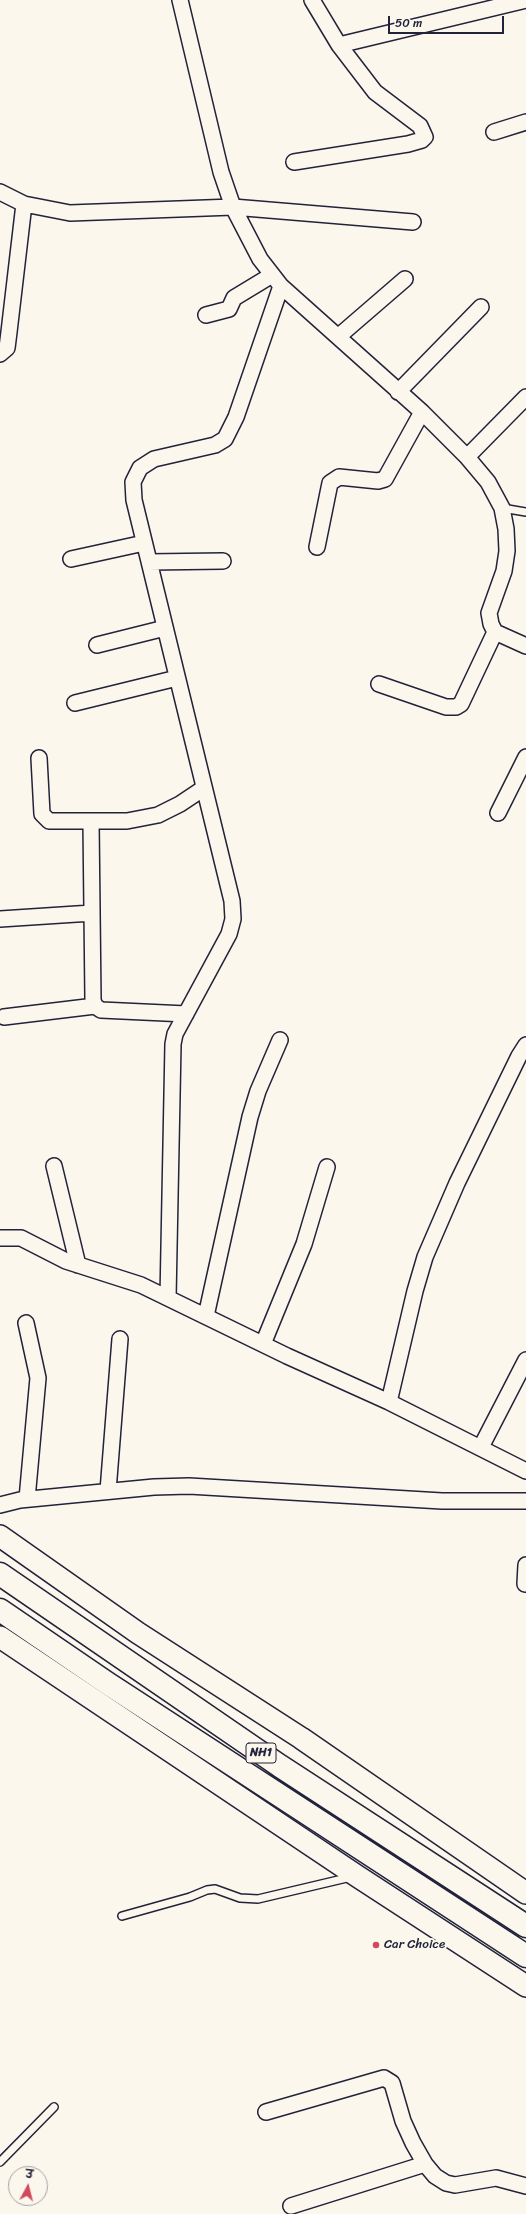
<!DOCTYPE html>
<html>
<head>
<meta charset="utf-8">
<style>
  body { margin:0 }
  #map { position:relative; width:526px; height:2214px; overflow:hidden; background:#fbf7ec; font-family:Sriracha,"Playpen Sans Deva",sans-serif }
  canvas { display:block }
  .north { position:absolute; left:8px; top:2166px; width:40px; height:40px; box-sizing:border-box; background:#fbf7ec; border:1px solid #a4a2a5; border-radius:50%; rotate:7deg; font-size:11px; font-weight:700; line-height:16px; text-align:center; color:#22223b }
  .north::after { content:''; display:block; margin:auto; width:14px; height:18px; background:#d1495b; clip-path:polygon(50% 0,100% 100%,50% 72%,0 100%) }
  .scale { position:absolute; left:388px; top:16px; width:116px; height:18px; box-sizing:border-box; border:2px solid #22223b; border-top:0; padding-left:5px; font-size:12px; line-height:14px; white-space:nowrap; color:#22223b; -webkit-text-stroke:3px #fbf7ec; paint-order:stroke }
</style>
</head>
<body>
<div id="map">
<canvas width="526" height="2214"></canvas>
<div class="north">उ</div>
<div class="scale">50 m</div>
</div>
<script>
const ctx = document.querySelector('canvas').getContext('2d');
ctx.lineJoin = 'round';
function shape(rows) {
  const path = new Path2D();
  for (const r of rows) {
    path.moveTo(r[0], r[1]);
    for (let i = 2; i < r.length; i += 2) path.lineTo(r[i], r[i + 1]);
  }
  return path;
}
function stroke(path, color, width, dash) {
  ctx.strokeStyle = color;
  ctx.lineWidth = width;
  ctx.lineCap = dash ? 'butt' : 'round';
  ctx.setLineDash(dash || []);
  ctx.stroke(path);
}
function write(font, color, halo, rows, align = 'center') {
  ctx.font = font + ' Sriracha,sans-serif';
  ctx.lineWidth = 4;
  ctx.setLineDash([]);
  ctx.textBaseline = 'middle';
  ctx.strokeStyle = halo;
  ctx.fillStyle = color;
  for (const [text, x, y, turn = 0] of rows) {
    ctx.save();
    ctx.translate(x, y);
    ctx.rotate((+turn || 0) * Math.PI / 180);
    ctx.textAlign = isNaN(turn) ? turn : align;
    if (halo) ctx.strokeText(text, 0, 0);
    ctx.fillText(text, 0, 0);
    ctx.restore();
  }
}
const lane = shape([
  [502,508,526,512],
  [122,1916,190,1897,207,1890,215,1889,240,1898,258,1899,351,1877],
  [0,2162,54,2107]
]);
const street = shape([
  [180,0,221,172,233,207,260,259,281,286,422,412,467,457,488,482,502,508,506,529,507,551,504,571,489,613,491,624,495,632,526,646],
  [339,45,526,0],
  [494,132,526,122],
  [294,162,408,144,422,140,425,137,420,126,375,92,339,45,312,0],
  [0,192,24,204,70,213,233,207,413,222],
  [206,315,229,309,234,298,272,275],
  [339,336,405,279],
  [0,354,7,348,9,332,24,204],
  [398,392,481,307],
  [467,457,526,397],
  [317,547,330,483,339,477,378,481,385,479,422,412],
  [71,559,144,543],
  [149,562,223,561],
  [97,645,165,628],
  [379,684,446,707,456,707,461,704,495,632],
  [75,703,177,678],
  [39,758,42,814,49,821,127,821,158,815,180,804,204,788],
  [498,813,526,757],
  [91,822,93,1000,95,1006,101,1010,186,1014],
  [0,919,92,913],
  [4,1017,95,1006],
  [54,1166,78,1265],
  [0,1238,21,1238,66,1261,141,1285,287,1356,389,1402,526,1471],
  [168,1298,173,1044,175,1034,229,934,233,919,232,901,134,500,133,482,140,468,154,459,215,445,225,439,236,417,281,286],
  [206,1316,250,1117,258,1091,280,1040],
  [26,1323,38,1378,27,1499],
  [263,1344,304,1244,327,1167],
  [389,1402,415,1291,425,1257,457,1183,519,1056,526,1045],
  [481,1447,526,1360],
  [108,1491,120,1339],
  [0,1505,20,1500,154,1487,189,1486,442,1501,526,1501],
  [525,1584,526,1565],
  [266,2112,384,2078,392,2083,403,2121,413,2143,425,2164,435,2176,446,2183,455,2185,496,2178,526,2186],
  [291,2206,425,2164]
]);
const secondary = shape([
  [0,1536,138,1633,301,1738,526,1893],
  [0,1637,357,1876,526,1986]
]);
const highway = shape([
  [0,1574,280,1766,526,1926],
  [0,1610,107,1683,526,1956]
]);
stroke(lane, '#22223b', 10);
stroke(street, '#22223b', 18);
stroke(secondary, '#22223b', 24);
stroke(highway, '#22223b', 25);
stroke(lane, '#fbf7ec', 7);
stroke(street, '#fbf7ec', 15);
stroke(secondary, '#fbf7ec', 21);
stroke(highway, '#fbf7ec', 22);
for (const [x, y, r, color] of [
  [376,1945,4,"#d1495b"]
]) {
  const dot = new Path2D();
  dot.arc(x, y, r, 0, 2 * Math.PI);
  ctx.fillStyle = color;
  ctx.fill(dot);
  stroke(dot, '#fbf7ec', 1.5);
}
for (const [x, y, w] of [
  [261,1753,30]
]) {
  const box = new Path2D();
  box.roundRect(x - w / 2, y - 10, w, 20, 3);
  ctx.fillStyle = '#fbf7ec';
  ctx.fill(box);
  stroke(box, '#22223b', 1);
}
write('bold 12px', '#22223b', null, [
  ["NH1",261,1753]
]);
write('13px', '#22223b', '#fbf7ec', [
  ["Car Choice",384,1945]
], 'left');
</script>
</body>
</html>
